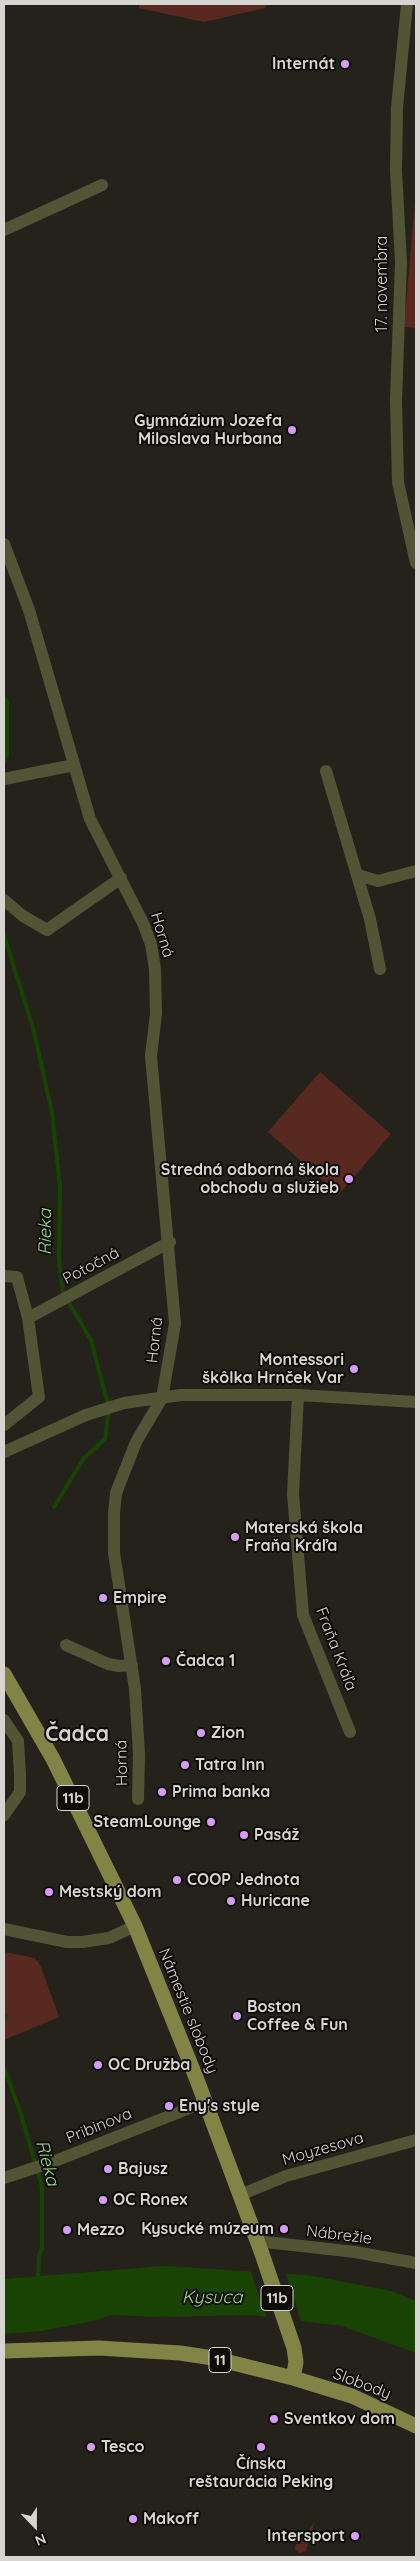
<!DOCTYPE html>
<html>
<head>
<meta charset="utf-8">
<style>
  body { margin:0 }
  #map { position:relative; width:420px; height:2561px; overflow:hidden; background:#25221c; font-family:Quicksand,sans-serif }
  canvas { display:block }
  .frame { position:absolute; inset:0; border:5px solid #d7d5d1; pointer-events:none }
  .north { position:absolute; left:10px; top:2501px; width:50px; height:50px; -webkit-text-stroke:4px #0d0c09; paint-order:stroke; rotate:158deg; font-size:14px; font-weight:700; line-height:20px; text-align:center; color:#d7d5d1 }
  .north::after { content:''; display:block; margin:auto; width:18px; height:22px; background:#d7d5d1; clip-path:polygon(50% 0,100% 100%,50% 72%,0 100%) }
</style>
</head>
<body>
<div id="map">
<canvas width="420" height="2561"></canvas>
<div class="frame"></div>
<div class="north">N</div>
</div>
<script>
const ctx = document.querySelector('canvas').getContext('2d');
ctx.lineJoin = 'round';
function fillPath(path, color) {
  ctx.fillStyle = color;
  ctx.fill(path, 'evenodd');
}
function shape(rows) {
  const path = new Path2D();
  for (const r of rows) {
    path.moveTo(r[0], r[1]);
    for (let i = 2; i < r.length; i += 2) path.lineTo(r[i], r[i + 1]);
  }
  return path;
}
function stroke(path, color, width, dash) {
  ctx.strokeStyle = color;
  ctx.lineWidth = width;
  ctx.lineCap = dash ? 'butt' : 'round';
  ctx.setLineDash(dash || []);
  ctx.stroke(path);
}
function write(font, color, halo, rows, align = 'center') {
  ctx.font = font + ' Quicksand,sans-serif';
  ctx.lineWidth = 4;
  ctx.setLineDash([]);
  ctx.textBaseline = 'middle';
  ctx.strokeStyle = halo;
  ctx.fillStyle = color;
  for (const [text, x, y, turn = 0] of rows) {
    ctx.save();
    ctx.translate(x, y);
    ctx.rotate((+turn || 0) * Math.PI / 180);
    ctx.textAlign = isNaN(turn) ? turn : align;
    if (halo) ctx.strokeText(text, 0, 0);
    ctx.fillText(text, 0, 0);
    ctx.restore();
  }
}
fillPath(shape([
  [139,4,267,4,265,8,204,22,139,8],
  [416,191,416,328,404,327],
  [320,1072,391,1134,339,1194,268,1132],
  [4,1952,35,1958,41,1967,59,2017,4,2040],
  [315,2521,306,2551,299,2553,295,2549,296,2544,300,2544]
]), '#582921');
fillPath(shape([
  [163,2266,308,2275,392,2291,416,2301,416,2353,342,2326,252,2315,159,2317,110,2315,98,2320,41,2331,4,2334,4,2279]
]), '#194302');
fillPath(shape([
  [250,2269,285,2271,302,2324,267,2319]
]), '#25221c');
stroke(shape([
  [4,698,7,703,7,754,4,762],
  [4,935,33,1028,52,1112,60,1187,59,1260,63,1293,91,1340,109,1408,105,1439,84,1458,54,1507],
  [4,2020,6,2016],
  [4,2068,21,2114,42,2187,42,2248,39,2256,38,2279]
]), '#194302', 4);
stroke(shape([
  [407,4,397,108,396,170,401,262,396,400,398,482,416,563],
  [4,230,102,185],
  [4,544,29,610,90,819,143,923,151,944,155,969,156,1013,151,1056,175,1324,162,1398,136,1442,116,1493,114,1514,114,1553,135,1689,139,1754,138,1799],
  [326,771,370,919,380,969],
  [4,779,74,765],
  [358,875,378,881,416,871],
  [4,900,23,916,47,930,121,878],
  [4,1276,17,1277,28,1318],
  [298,1395,293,1494,303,1615,350,1732],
  [4,1425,39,1397,28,1318,170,1242],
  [4,1452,86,1415,124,1403,181,1395,298,1395,416,1402],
  [66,1645,108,1664,119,1666,132,1665],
  [4,1720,18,1741,20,1774,20,1792,4,1815],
  [4,1929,67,1942,82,1942,109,1938,135,1926],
  [4,2178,55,2161,205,2102],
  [240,2195,286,2176,416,2140],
  [257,2241,355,2252,416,2263]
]), '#525436', 12);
stroke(shape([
  [4,1674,53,1759,135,1926,197,2080,261,2251,294,2348,296,2362,293,2378],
  [4,2351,99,2348,180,2353,213,2358,293,2378,352,2396,416,2426]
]), '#818444', 15);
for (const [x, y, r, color] of [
  [345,64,5,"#d79bf9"],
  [292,430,5,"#d79bf9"],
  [349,1179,5,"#d79bf9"],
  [354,1369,5,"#d79bf9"],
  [235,1537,5,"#d79bf9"],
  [103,1598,5,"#d79bf9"],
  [166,1661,5,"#d79bf9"],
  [201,1733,5,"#d79bf9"],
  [185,1765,5,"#d79bf9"],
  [162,1792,5,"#d79bf9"],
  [211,1822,5,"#d79bf9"],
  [244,1835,5,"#d79bf9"],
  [177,1880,5,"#d79bf9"],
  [49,1892,5,"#d79bf9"],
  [231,1901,5,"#d79bf9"],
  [237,2016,5,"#d79bf9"],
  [98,2065,5,"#d79bf9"],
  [169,2106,5,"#d79bf9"],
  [108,2169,5,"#d79bf9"],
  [103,2200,5,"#d79bf9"],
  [284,2229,5,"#d79bf9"],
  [67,2230,5,"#d79bf9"],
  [274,2419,5,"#d79bf9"],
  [91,2447,5,"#d79bf9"],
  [261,2447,5,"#d79bf9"],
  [133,2519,5,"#d79bf9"],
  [355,2536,5,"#d79bf9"]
]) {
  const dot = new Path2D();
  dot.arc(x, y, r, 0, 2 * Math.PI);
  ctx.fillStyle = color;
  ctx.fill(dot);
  stroke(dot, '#0d0c09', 2);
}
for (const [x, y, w] of [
  [73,1798,32],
  [277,2298,32],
  [220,2360,22]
]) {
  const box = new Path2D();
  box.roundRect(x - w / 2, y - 12.5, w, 25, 4);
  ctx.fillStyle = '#0d0c09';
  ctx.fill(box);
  stroke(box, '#d7d5d1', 1);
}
write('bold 15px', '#d7d5d1', null, [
  ["11b",73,1798],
  ["11b",277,2298],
  ["11",220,2360]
]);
write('bold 16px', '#d7d5d1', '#0d0c09', [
  ["Internát",335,64,"right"],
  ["Gymnázium Jozefa",282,421,"right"],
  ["Miloslava Hurbana",282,439,"right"],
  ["Stredná odborná škola",339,1170,"right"],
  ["obchodu a služieb",339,1188,"right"],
  ["Montessori",344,1360,"right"],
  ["škôlka Hrnček Var",344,1378,"right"],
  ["Materská škola",245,1528],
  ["Fraňa Kráľa",245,1546],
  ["Empire",113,1598],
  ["Čadca 1",176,1661],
  ["Zion",211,1733],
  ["Tatra Inn",195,1765],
  ["Prima banka",172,1792],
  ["SteamLounge",201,1822,"right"],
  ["Pasáž",254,1835],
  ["COOP Jednota",187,1880],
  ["Mestský dom",59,1892],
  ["Huricane",241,1901],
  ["Boston",247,2007],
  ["Coffee & Fun",247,2025],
  ["OC Družba",108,2065],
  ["Eny's style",179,2106],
  ["Bajusz",118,2169],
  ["OC Ronex",113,2200],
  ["Kysucké múzeum",274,2229,"right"],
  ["Mezzo",77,2230],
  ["Sventkov dom",284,2419],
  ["Tesco",101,2447],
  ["Čínska",261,2464,"center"],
  ["reštaurácia Peking",261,2482,"center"],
  ["Makoff",143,2519],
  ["Intersport",345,2536,"right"]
], 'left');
write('16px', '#d7d5d1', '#0d0c09', [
  ["17. novembra",382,284,-90],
  ["Horná",162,935,73],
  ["Potočná",91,1266,-28],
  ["Horná",155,1340,-84],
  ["Fraňa Kráľa",336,1649,69],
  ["Horná",122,1763,-91],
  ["Námestie slobody",188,2011,68],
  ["Pribinova",99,2126,-22],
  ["Moyzesova",323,2149,-16],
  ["Nábrežie",339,2235,7],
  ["Slobody",362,2384,21]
]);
write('italic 18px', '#98d680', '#0d0c09', [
  ["Rieka",46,1232,-90],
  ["Rieka",47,2163,75],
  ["Kysuca",212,2298]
]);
write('bold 21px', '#d7d5d1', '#0d0c09', [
  ["Čadca",77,1735]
]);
</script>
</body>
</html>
